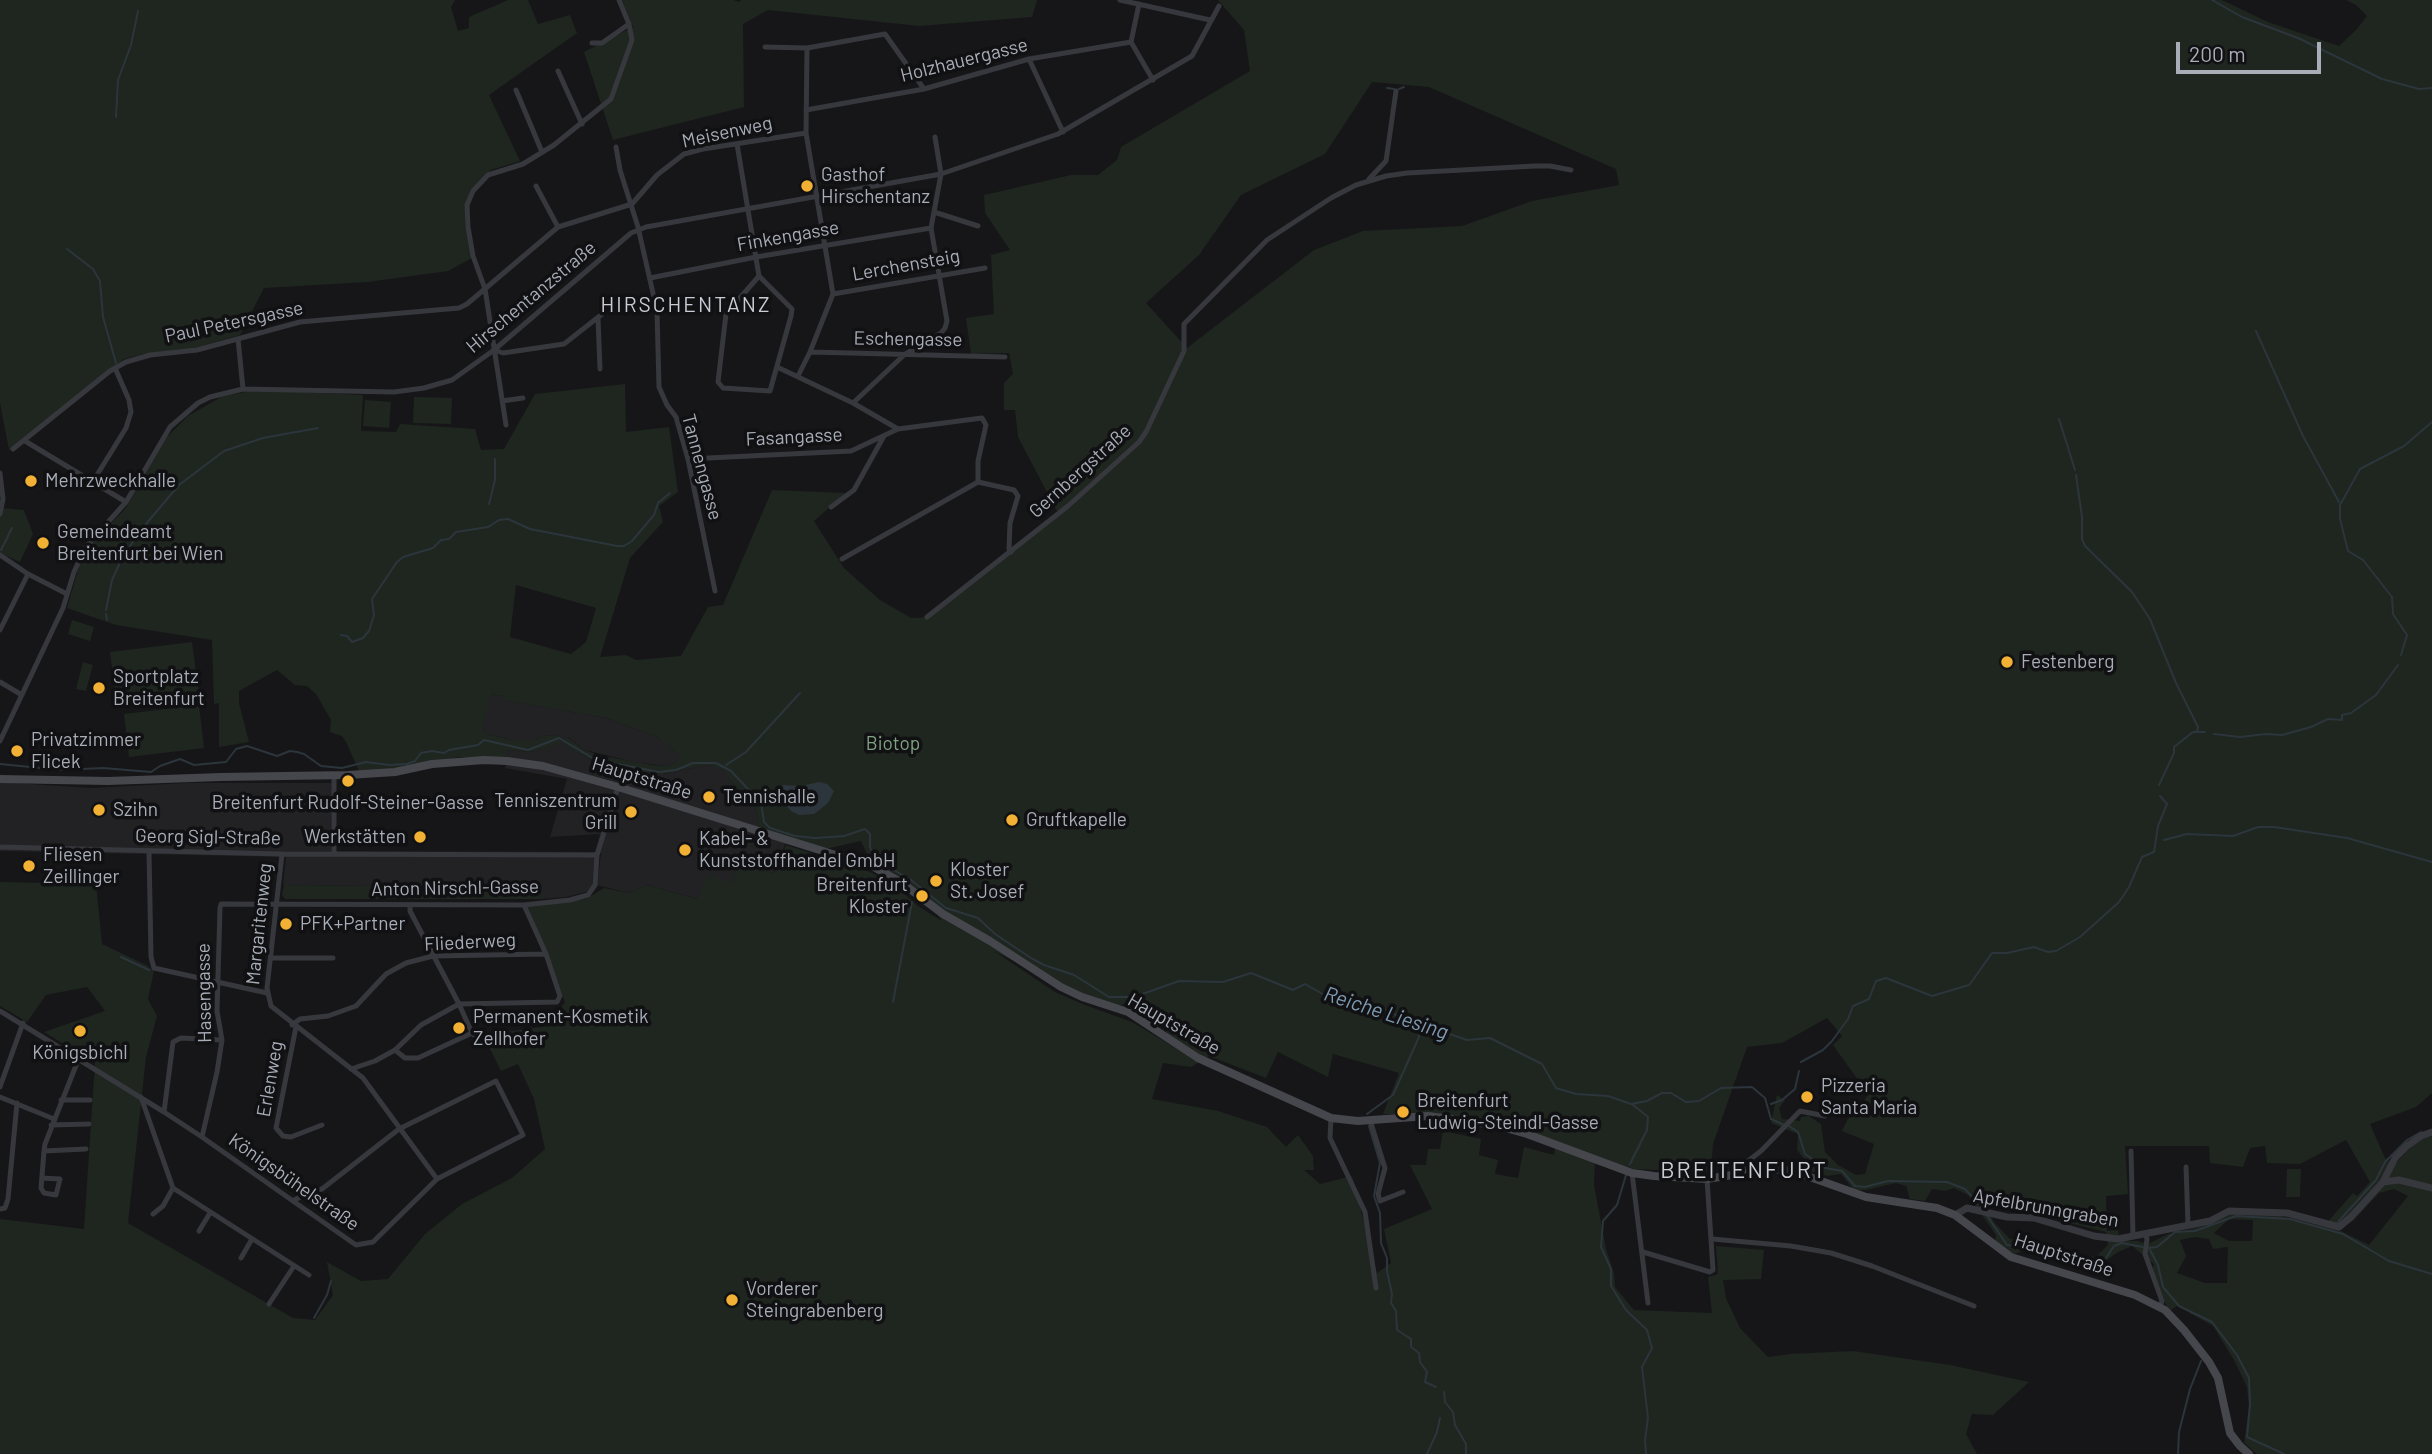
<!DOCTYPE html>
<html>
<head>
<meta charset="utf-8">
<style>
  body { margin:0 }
  #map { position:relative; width:2432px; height:1454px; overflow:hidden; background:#161618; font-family:Barlow,sans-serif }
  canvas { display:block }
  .scale { position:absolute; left:2176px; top:42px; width:145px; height:32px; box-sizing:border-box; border:4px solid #a8adb8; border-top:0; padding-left:9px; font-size:21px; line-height:24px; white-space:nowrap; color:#a8adb8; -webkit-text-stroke:5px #111113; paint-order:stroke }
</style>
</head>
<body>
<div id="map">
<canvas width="2432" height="1454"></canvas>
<div class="scale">200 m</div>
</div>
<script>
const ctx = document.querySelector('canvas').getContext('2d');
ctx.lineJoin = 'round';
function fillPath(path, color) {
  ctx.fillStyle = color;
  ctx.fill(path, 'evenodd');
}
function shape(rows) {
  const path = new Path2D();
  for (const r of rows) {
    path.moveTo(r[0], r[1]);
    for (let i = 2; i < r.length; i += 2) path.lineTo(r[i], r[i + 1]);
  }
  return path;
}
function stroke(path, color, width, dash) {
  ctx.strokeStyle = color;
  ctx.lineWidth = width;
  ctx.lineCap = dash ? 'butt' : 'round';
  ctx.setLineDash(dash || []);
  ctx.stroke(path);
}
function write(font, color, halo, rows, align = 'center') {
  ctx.font = font + ' Barlow,sans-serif';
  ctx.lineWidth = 7;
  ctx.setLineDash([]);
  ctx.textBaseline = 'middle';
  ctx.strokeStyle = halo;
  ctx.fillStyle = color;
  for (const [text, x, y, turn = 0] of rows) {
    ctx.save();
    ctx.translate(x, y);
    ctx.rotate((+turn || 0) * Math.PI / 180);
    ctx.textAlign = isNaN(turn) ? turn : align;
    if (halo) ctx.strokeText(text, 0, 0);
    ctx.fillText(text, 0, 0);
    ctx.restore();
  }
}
fillPath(shape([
  [490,694,504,696,504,700,606,718,657,737,683,756,678,762,667,766,634,762,585,750,568,737,564,745,596,762,648,774,663,774,707,765,726,771,732,782,755,806,760,835,786,842,774,873,738,867,732,884,698,899,647,885,628,893,597,885,601,853,595,852,592,886,586,892,566,897,541,899,540,887,523,886,523,880,512,879,512,891,473,891,473,887,283,885,286,857,0,851,0,782,92,788,187,783,332,783,331,851,595,852,600,834,550,837,567,779,505,768,508,750,532,752,558,743,562,732,561,735,542,736,536,740,513,740,486,734,482,728]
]), '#222225');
fillPath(shape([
  [0,0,455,0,451,7,458,31,469,28,469,17,508,0,528,0,538,24,570,15,577,33,489,95,520,161,491,170,472,189,466,202,465,224,472,258,448,271,368,282,264,288,240,335,195,348,143,354,124,359,9,450,0,403],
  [622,0,733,0,740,2,741,0,1037,0,1032,17,919,26,768,10,743,24,744,107,613,140,584,52,633,27],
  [1218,0,2222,0,2268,22,2339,46,2357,29,2367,16,2356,5,2346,0,2432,0,2432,1093,2416,1107,2370,1124,2385,1158,2394,1165,2418,1140,2432,1136,2432,1454,2257,1454,2244,1443,2249,1407,2247,1387,2234,1360,2213,1326,2177,1306,2171,1310,2166,1305,2152,1269,2154,1264,2132,1246,2118,1252,2101,1264,2088,1268,2076,1260,2060,1263,2050,1251,2037,1247,2014,1254,1995,1241,1996,1235,1968,1195,1954,1188,1945,1191,1932,1189,1925,1201,1910,1199,1906,1186,1896,1183,1866,1190,1854,1190,1841,1174,1827,1176,1808,1170,1809,1165,1797,1150,1798,1134,1771,1123,1777,1095,1785,1100,1779,1108,1782,1119,1800,1121,1801,1117,1809,1116,1821,1124,1825,1152,1838,1165,1856,1175,1865,1174,1874,1144,1842,1131,1856,1102,1863,1103,1868,1094,1833,1045,1842,1036,1827,1018,1782,1043,1747,1047,1713,1144,1711,1172,1634,1169,1595,1157,1594,1185,1606,1249,1614,1273,1615,1287,1634,1310,1712,1313,1708,1277,1718,1274,1716,1246,1764,1250,1761,1279,1723,1280,1726,1298,1740,1328,1768,1357,1790,1354,1853,1351,1950,1365,2029,1382,1993,1415,1972,1414,1966,1434,1977,1454,0,1454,0,1219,84,1229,95,1063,44,1032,105,1011,87,987,46,995,27,1022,0,1006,0,882,96,884,102,944,146,965,154,971,148,999,157,1016,146,1057,128,1223,293,1318,315,1320,333,1295,327,1262,361,1281,388,1279,425,1234,462,1204,512,1178,545,1149,534,1099,518,1064,501,1071,483,1035,548,1026,565,1002,528,907,586,899,604,888,628,893,647,885,697,899,709,875,732,883,737,866,774,873,786,845,870,872,893,884,918,906,942,921,929,902,872,865,861,841,825,849,760,835,755,806,732,782,725,771,707,765,663,774,648,774,596,762,563,745,567,737,585,750,598,755,652,765,667,766,677,762,682,756,657,737,606,718,503,700,504,696,491,694,482,728,486,734,513,740,536,740,542,736,560,735,562,732,560,744,531,752,508,750,507,757,460,757,396,769,359,771,346,742,342,736,330,732,331,720,316,694,307,686,295,685,277,670,239,691,239,703,249,742,219,747,219,703,214,704,212,640,116,625,67,608,80,563,94,541,125,509,166,438,188,416,223,396,257,390,363,395,361,431,396,432,400,424,475,429,481,450,504,449,535,394,625,384,626,432,669,427,678,492,659,506,663,522,630,558,600,657,626,655,636,660,681,656,708,607,723,605,772,490,846,493,814,521,844,568,880,600,911,618,930,617,1058,513,1018,437,1015,410,1004,410,1004,383,1013,374,1009,353,971,354,966,318,994,314,991,255,1010,250,985,213,984,195,1071,175,1098,175,1117,160,1121,147,1250,71,1244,30],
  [1372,82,1429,87,1616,169,1619,185,1532,201,1462,226,1363,231,1314,250,1187,348,1146,303,1199,255,1241,195,1325,154],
  [516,585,596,608,586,642,571,654,510,637],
  [994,951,1082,995,1115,1006,1145,1000,1172,1040,1203,1060,1209,1056,1266,1078,1278,1052,1328,1077,1333,1054,1399,1073,1383,1114,1423,1114,1488,1119,1556,1142,1554,1155,1524,1147,1518,1178,1495,1174,1498,1160,1479,1155,1481,1139,1443,1131,1440,1149,1428,1149,1426,1165,1410,1165,1432,1209,1384,1229,1391,1263,1377,1273,1352,1176,1320,1184,1304,1170,1314,1170,1313,1156,1298,1135,1286,1147,1267,1127,1218,1111,1152,1099,1163,1063,1191,1067,1199,1062,1132,1022,1085,1005,1055,992],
  [2346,1140,2370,1182,2357,1196,2353,1193,2324,1226,2276,1215,2229,1213,2204,1226,2168,1234,2148,1244,2138,1241,2120,1241,2118,1230,2107,1231,2106,1196,2128,1194,2125,1146,2209,1146,2210,1163,2243,1167,2250,1148,2265,1146,2267,1163,2300,1164],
  [2394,1189,2408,1196,2369,1245,2339,1230,2349,1216,2353,1221,2379,1193],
  [1983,1194,2013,1209,2106,1232,2108,1245,2096,1257,2064,1254,2043,1242,2010,1239,1993,1221],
  [2229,1219,2253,1220,2252,1241,2229,1241,2214,1233],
  [2195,1237,2209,1239,2213,1249,2228,1247,2227,1283,2205,1283,2177,1273,2186,1256,2180,1240],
  [414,397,452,398,451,424,413,423],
  [365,400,391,402,389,428,363,426],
  [0,508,24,510,33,534,20,562,0,553],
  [72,620,94,627,90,641,68,634],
  [192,642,199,694,117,704,110,652],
  [83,662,93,665,86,691,76,689],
  [199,705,204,748,129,757,124,714],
  [512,879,523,879,523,886,540,886,541,899,285,899,282,895,284,885,473,887,474,891,511,891],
  [2287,1169,2301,1169,2300,1197,2286,1197]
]), '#1e261f');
fillPath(shape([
  [819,782,827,784,834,791,828,803,814,814,799,815,791,811,779,797,779,791,783,785,801,786]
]), '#2c353c');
stroke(shape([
  [2212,0,2242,17,2298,38,2382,79,2419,89,2432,88],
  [1387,88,1394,89],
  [1399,89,1404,87],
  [116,117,118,80,131,45,138,11],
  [67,249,93,269,100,281,103,317,116,363],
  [2256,331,2303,436,2339,502],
  [2059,419,2075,470],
  [2076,475,2082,517,2082,539,2085,546,2132,592,2150,619,2176,683,2198,727,2197,732],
  [489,504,495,480,495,459],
  [1,550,12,528],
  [106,610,112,580,123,556,146,524,179,485,224,451,263,438,318,428],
  [106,614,107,620],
  [341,635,347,636,352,642,363,638,369,631,374,615,372,599,397,562,403,557,433,548,441,540,449,539,456,532,488,527,499,520,508,519,530,529,617,546,624,546,632,541,654,515,658,503,670,493],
  [2401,655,2407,635,2393,614,2392,597,2363,560,2348,551,2340,519,2340,505,2360,469,2404,446,2432,422],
  [2214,734,2240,737,2266,734,2282,735,2311,727,2328,719,2342,720,2342,715,2351,713,2376,695,2398,665],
  [0,764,61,770,103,768,151,772,160,766,180,759,194,765,226,762,236,749,247,746,277,756,290,751,297,752,304,754,321,766,342,768,366,762,389,765,407,764,415,761,421,753,432,751,444,753,449,750,478,745,484,740,528,750,559,738,596,760,659,772,676,770,693,763,716,763,731,771,748,789,760,797,764,822,770,828,795,836,815,838,844,836,865,829,870,834,870,847,872,852,882,863,911,880,946,908,978,918,995,934,1031,958,1044,965,1074,975,1109,997,1134,997,1179,981,1223,982,1251,973,1293,990,1305,984,1328,997,1349,997,1382,1008,1400,1017,1467,1040,1490,1038,1542,1064,1556,1088,1576,1094,1608,1096,1631,1104,1647,1101,1662,1093,1671,1093,1686,1102,1699,1101,1721,1088,1752,1087,1765,1098,1771,1119,1784,1125],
  [726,765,746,752,800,693],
  [2159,785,2174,753,2174,747,2193,732,2205,732],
  [2164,840,2187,834,2233,836,2258,827,2274,827,2347,838,2432,862],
  [121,957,149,970],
  [1970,984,1992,953,2007,953,2034,947,2048,952,2056,951,2080,937,2119,902,2129,887,2142,857,2154,852,2158,826,2167,804,2160,796],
  [893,1002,912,902],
  [1801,1062,1823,1050,1832,1041,1848,1019,1853,1006,1869,999,1876,981,1886,978,1932,996,1969,985],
  [1771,1104,1782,1100,1795,1089,1799,1071],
  [1367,1114,1393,1095,1419,1037,1420,1025],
  [1369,1126,1380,1163,1374,1196,1380,1213,1381,1243,1387,1258,1387,1271,1392,1294,1391,1303,1396,1311,1397,1330,1411,1339,1411,1347,1419,1353,1420,1362,1427,1372,1425,1382,1436,1387],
  [1789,1126,1798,1132,1805,1154,1825,1168,1842,1171,1855,1186,1865,1187,1888,1181,1947,1182,1965,1189,1984,1210],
  [1630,1164,1647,1130,1648,1117,1632,1104],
  [1626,1175,1617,1205,1603,1221,1601,1247,1611,1269,1611,1286,1626,1310,1647,1330,1652,1348,1642,1367,1648,1418,1645,1440,1646,1454],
  [1986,1214,2007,1245,2044,1249,2069,1262,2104,1261,2114,1246,2122,1243,2143,1247],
  [2338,1222,2376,1180,2385,1162,2407,1140,2421,1132],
  [2148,1248,2157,1247,2175,1232,2195,1231,2236,1216,2290,1219,2343,1234,2389,1261,2432,1274],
  [2150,1250,2158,1265,2163,1287,2179,1306,2212,1322,2237,1355,2249,1378,2250,1404,2247,1437,2284,1454],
  [314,1318,327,1295,331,1281],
  [1444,1392,1445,1402,1453,1412,1455,1425,1466,1444,1466,1454],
  [1427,1454,1437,1432,1440,1418],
  [2178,1454,2179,1432,2190,1389,2201,1361]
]), '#2c353c', 2);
stroke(shape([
  [1120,0,1210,20],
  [1139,4,1131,42,1153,80],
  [592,43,602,43,629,24],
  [765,47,807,48,885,34,924,89],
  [1029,59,1063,132],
  [558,71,582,124],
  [516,90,542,152],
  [806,110,924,89,1029,59,1131,42],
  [737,144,759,276,726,314,718,382,723,388,770,391,791,316,792,309,759,276],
  [616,147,620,170,638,227,657,311,659,387,667,405,676,417,688,459,715,591],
  [1369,179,1386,161,1396,91],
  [536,186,558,227],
  [934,212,978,226],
  [650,278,756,257,931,228],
  [833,294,985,268],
  [598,318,600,369],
  [238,339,243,389],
  [494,350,503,353,564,344,606,311],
  [810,352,1005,357],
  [777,367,853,403,898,429,982,418,986,425,978,461,978,482,1014,490,1018,496,1010,523,1009,549,1011,552],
  [798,376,810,352,833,294,806,133,807,48],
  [502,401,523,398],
  [853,403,904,355,941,333,945,328,947,321,931,228,941,174,935,137],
  [506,425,485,289,473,256,468,227,467,205,473,191,488,175,523,164,554,145,611,99,632,40,629,24,619,0],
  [25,441,126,502],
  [13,449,110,371,126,362,150,355,197,350,300,322,459,308,467,304,558,227,632,204,657,175,684,154,703,149,806,133],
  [688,459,851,451,898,429],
  [0,473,3,499,0,514],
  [92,483,126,428,131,412,129,400,115,368],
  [831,507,854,490,884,436],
  [0,555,28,574,67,594],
  [842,559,978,482],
  [927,617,1068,506,1139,442,1146,432,1184,351,1184,324,1267,240,1331,198,1356,185,1386,176,1407,173,1535,166,1550,166,1571,170],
  [0,630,28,574],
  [0,682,22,695],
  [0,741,63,608,74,572,85,548,126,502,170,427,198,403,210,397,243,389,394,392,424,388,452,380,494,350,631,233,646,227,941,174,1058,134,1192,56,1219,6],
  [334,775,334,854],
  [0,847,282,854,597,855],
  [149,851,151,957,154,968,267,993],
  [282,854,267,988,271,1006,363,1078,437,1179],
  [410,906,410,911,459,1004,472,1033,477,1038],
  [271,958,333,958],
  [0,1011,164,1112,202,1137,293,1201,356,1245,373,1242,437,1179,523,1135,496,1081,399,1129,322,1189,305,1194,293,1201],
  [292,1025,300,1019,328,1016,356,1006,386,974,406,963,433,956,546,954],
  [296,1027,276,1128,283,1136,291,1137,322,1125],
  [395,1050,405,1058,418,1058,472,1033],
  [351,1069,375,1061,395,1050,421,1025,459,1004,557,1002,560,996,546,954,524,905],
  [0,1087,23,1023],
  [0,1097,54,1119],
  [141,1097,173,1188,309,1275],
  [61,1100,90,1100],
  [164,1112,173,1042,181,1038,222,1040],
  [1331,1118,1330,1138,1365,1212,1376,1288],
  [1370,1120,1385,1168,1378,1194,1380,1201,1403,1192],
  [51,1125,89,1124],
  [202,1137,217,1072,222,1040,217,1011,220,908,221,904,524,905,570,900,588,895,595,885,597,855,618,787],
  [44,1151,86,1149],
  [2131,1151,2133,1236],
  [2186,1167,2188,1225],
  [1632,1173,1648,1303],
  [1742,1173,1744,1164,1761,1151,1800,1111,1825,1116],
  [42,1178,60,1179,56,1195,44,1193,41,1188,44,1151,45,1144,79,1058],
  [0,1209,5,1208,8,1199,17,1103],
  [153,1214,163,1206,173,1188],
  [199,1231,210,1213],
  [2145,1233,2147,1239,2145,1254,2162,1301,2160,1306],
  [1712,1239,1791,1246,1831,1253,1872,1266,1974,1306],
  [1643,1252,1710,1272,1713,1270,1707,1179],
  [241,1258,252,1239],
  [269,1304,294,1266]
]), '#37383d', 5);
stroke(shape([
  [2383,1182,2399,1180,2432,1188],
  [1955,1215,1967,1208,2007,1217,2034,1218,2094,1236,2118,1239,2210,1221,2229,1211,2287,1213,2339,1227,2351,1217,2383,1182,2395,1158,2407,1146,2421,1136,2432,1132]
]), '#37383d', 7);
stroke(shape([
  [0,779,108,781,221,777,348,775,395,772,432,764,484,760,507,761,543,766,618,787,874,867,902,883,943,914,990,941,1061,987,1082,997,1128,1012,1198,1058,1331,1118,1358,1121,1428,1116,1495,1125,1527,1134,1632,1173,1654,1176,1707,1179,1770,1169,1793,1171,1866,1197,1937,1208,1955,1215,2011,1257,2135,1295,2165,1310,2184,1330,2209,1362,2218,1378,2230,1433,2240,1446,2249,1454]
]), '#45474d', 8);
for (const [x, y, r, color] of [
  [807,186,7,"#f2b134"],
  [31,481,7,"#f2b134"],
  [43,543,7,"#f2b134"],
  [2007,662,7,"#f2b134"],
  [99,688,7,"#f2b134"],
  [17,751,7,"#f2b134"],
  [348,781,7,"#f2b134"],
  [709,797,7,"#f2b134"],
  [99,810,7,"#f2b134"],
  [631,812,7,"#f2b134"],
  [1012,820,7,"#f2b134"],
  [420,837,7,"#f2b134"],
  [685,850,7,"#f2b134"],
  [29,866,7,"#f2b134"],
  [936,881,7,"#f2b134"],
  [922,896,7,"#f2b134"],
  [286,924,7,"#f2b134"],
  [459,1028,7,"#f2b134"],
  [80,1031,7,"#f2b134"],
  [1807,1097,7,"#f2b134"],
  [1403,1112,7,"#f2b134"],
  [732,1300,7,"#f2b134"]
]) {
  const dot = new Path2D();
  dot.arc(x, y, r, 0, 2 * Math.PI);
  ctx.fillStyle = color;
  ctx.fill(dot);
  stroke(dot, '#111113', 2.5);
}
write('19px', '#a8adb8', '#111113', [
  ["Holzhauergasse",964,60,-14],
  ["Meisenweg",727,132,-12],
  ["Finkengasse",788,236,-10],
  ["Lerchensteig",906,265,-10],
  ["Hirschentanzstraße",531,297,-40],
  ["Paul Petersgasse",234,322,-12],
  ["Eschengasse",908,339,1],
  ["Fasangasse",794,437,-3],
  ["Tannengasse",702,467,75],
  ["Gernbergstraße",1080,471,-42],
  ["Hauptstraße",642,778,17],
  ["Georg Sigl-Straße",208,837,1],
  ["Anton Nirschl-Gasse",455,888,-1],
  ["Margaritenweg",259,924,-84],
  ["Fliederweg",470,942,-3],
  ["Hasengasse",204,993,-91],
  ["Hauptstraße",1174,1024,30],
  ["Erlenweg",270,1079,-80],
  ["Königsbühelstraße",294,1182,35],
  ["Apfelbrunngraben",2046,1208,10],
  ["Hauptstraße",2064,1255,18]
]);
write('19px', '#a8adb8', '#111113', [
  ["Gasthof",821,175],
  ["Hirschentanz",821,197],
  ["Mehrzweckhalle",45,481],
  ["Gemeindeamt",57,532],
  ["Breitenfurt bei Wien",57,554],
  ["Festenberg",2021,662],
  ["Sportplatz",113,677],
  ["Breitenfurt",113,699],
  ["Privatzimmer",31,740],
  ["Flicek",31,762],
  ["Tennishalle",723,797],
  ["Tenniszentrum",617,801,"right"],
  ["Grill",617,823,"right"],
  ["Breitenfurt Rudolf-Steiner-Gasse",348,803,"center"],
  ["Szihn",113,810],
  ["Gruftkapelle",1026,820],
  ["Werkstätten",406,837,"right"],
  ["Kabel- &",699,839],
  ["Kunststoffhandel GmbH",699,861],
  ["Fliesen",43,855],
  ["Zeillinger",43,877],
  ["Kloster",950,870],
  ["St. Josef",950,892],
  ["Breitenfurt",908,885,"right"],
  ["Kloster",908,907,"right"],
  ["PFK+Partner",300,924],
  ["Permanent-Kosmetik",473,1017],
  ["Zellhofer",473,1039],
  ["Königsbichl",80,1053,"center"],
  ["Pizzeria",1821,1086],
  ["Santa Maria",1821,1108],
  ["Breitenfurt",1417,1101],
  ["Ludwig-Steindl-Gasse",1417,1123],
  ["Vorderer",746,1289],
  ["Steingrabenberg",746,1311]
], 'left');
write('19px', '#7fa381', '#111113', [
  ["Biotop",893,744]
]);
ctx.letterSpacing = '2px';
write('21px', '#c9ccd4', '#111113', [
  ["HIRSCHENTANZ",686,305]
]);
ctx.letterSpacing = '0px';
write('italic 21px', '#7f9bb3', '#111113', [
  ["Reiche Liesing",1386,1013,18]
]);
ctx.letterSpacing = '2px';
write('23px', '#c9ccd4', '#111113', [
  ["BREITENFURT",1744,1170]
]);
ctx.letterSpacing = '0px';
</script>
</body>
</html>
